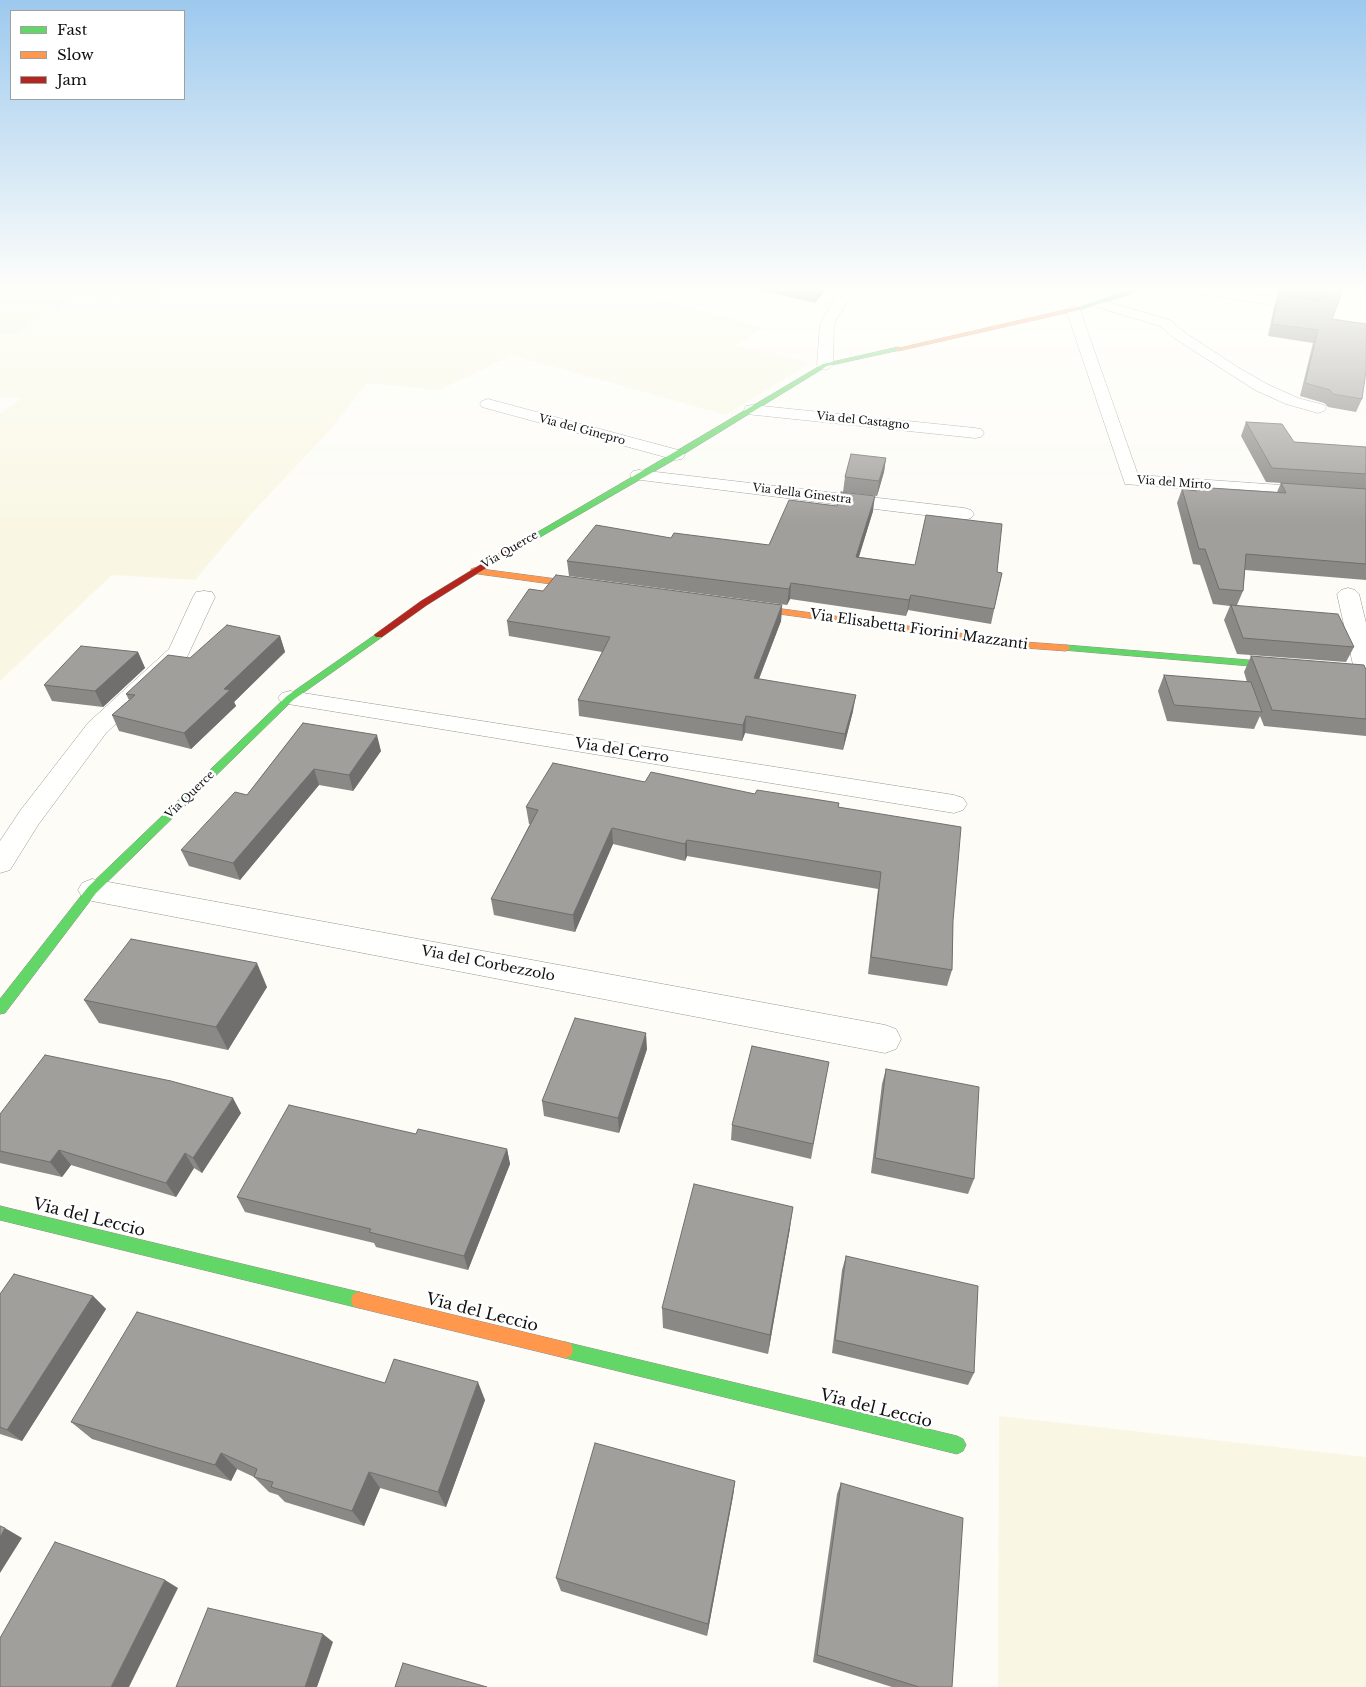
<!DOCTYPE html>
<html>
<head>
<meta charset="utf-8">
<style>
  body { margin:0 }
  #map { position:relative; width:1366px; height:1687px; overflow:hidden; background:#fdfcf7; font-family:"Libre Baskerville",serif }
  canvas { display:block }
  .legend { position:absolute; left:10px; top:10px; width:175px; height:90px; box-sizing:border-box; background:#fff; border:1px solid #a0a0a0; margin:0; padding:6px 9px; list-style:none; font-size:15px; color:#111 }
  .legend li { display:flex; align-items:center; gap:10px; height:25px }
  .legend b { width:25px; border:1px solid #a0a0a0 }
</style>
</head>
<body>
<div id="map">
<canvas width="1366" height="1687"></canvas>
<ul class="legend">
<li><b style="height:6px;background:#63d668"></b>Fast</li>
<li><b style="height:6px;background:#ff974d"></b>Slow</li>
<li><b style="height:6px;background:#b3261e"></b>Jam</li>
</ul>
</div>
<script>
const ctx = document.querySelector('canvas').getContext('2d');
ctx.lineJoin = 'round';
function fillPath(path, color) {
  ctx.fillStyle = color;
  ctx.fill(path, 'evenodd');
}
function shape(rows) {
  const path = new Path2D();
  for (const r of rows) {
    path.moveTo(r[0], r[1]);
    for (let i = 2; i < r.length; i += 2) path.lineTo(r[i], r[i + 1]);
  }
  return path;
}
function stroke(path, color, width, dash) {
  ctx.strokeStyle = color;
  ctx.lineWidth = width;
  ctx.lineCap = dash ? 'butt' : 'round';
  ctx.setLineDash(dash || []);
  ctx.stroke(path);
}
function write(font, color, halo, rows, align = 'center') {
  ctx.font = font + ' "Libre Baskerville",serif';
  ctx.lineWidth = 5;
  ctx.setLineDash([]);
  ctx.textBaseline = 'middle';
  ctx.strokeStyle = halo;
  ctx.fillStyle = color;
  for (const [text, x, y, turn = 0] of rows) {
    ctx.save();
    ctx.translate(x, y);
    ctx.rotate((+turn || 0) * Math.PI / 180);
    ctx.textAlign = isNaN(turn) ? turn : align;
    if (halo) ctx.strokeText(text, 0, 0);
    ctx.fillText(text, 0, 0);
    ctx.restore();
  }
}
fillPath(shape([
  [174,287,465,287,483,292,509,287,635,287,636,295,657,298,764,328,735,345,810,363,726,415,512,355,440,390,367,383,329,431,249,516,195,580,112,575,0,681,0,414,22,398,0,397,0,334,14,335,75,296,154,299],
  [999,1416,1366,1457,1366,1687,998,1687]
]), '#f9f7e4');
fillPath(shape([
  [0,287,174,287,154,299,75,296,14,335,0,334]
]), '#e7f3d7');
const street = shape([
  [841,287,855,287,834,324,833,365,830,368,825,370,820,368,817,365,820,324,841,287],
  [1174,287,1206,287,1313,303,1320,307,1313,311,1181,291,1174,287],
  [1098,299,1170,320,1184,332,1239,368,1267,384,1298,398,1324,405,1326,408,1324,411,1318,413,1286,404,1255,390,1174,338,1160,326,1093,306,1091,303,1098,299],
  [1073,306,1080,310,1138,475,1366,491,1366,503,1125,484,1066,310,1073,306],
  [488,399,682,451,685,455,682,459,676,460,482,407,480,404,482,401,488,399],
  [752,405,975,428,981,429,984,433,981,437,975,438,746,414,744,410,746,406,752,405],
  [639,470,964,508,971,510,974,514,971,518,964,520,633,479,630,475,633,471,639,470],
  [1348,588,1355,590,1359,594,1366,623,1366,676,1358,674,1354,669,1337,594,1341,590,1348,588],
  [204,591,212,592,215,597,187,657,106,733,38,825,10,870,0,873,0,841,20,811,88,723,169,649,193,597,196,592,204,591],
  [290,691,954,795,963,798,967,804,963,810,954,813,282,703,278,698,282,693,290,691],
  [92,879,885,1025,896,1029,901,1039,896,1049,885,1053,92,901,82,897,78,890,82,883,92,879]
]);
const fast = shape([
  [1138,287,1145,287,1131,294,1079,310,1074,309,1138,287],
  [898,347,901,349,900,350,827,366,679,457,509,555,506,555,502,553,673,453,823,364,898,347],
  [379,632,384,635,382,637,293,700,96,893,5,1013,0,1014,0,999,88,887,287,696,379,632],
  [1066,645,1285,663,1290,666,1285,669,1063,650,1061,648,1066,645],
  [0,1206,359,1292,365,1294,367,1300,365,1306,359,1308,0,1220,0,1206],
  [565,1342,957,1436,963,1439,966,1445,963,1451,957,1454,565,1358,559,1356,557,1350,559,1344,565,1342]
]);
const slow = shape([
  [1077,307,1079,310,898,351,895,349,1077,307],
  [474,568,587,583,591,586,587,589,471,573,471,569,474,568],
  [746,604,1025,642,1066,645,1071,648,1066,651,1025,648,743,609,742,607,746,604],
  [359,1292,565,1342,571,1344,573,1350,571,1356,565,1358,359,1308,353,1306,351,1300,353,1294,359,1292]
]);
const jam = shape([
  [503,551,506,551,510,553,427,605,382,637,376,637,374,635,421,601,503,551]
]);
stroke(street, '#979795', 1);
stroke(fast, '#8e8d8b', 1);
stroke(slow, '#8e8d8b', 1);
stroke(jam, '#8e8d8b', 1);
fillPath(street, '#fffffe');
fillPath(fast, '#63d668');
fillPath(slow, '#ff974d');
fillPath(jam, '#b3261e');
fillPath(shape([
  [745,287,827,287,815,303],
  [1279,287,1344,287,1332,319,1362,399,1356,412,1328,407,1324,403,1300,396,1313,343,1268,336,1274,307,1278,296,1277,295],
  [1246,422,1294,442,1366,447,1366,580,1245,570,1243,591,1237,605,1354,647,1346,662,1237,654,1224,620,1230,606,1213,604,1200,565,1193,564,1177,503,1182,489,1194,490,1196,487,1277,492,1281,483,1266,482,1241,436],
  [886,458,884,472,877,496,843,492,845,477],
  [873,511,859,557,915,565,1002,573,991,624,908,610,906,616,790,599,787,605,569,576,567,561,671,538,769,545],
  [543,591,782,605,781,621,759,679,853,711,843,750,745,733,742,741,579,716,578,700,602,652,509,636,507,621],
  [280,636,285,652,234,702,236,706,191,749,119,731,112,715,129,700,126,694,190,658],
  [138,652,145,668,103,707,52,701,44,685],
  [1251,656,1366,670,1366,736,1264,726,1260,716,1254,729,1167,721,1158,691,1164,675,1247,682,1244,672],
  [303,723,381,751,353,791,319,785,240,880,189,866,181,850,247,795],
  [645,782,755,794,839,807,953,921,952,970,947,986,868,974,878,889,687,856,685,861,613,844,575,932,494,915,491,899,530,824,529,824,526,807],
  [267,987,228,1050,99,1023,84,1000],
  [647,1049,619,1133,544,1116,542,1101],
  [886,1069,974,1179,968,1194,871,1173,882,1084],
  [826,1078,811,1159,731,1140,732,1125],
  [241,1113,202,1173,194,1168,176,1197,71,1165,62,1177,0,1163,0,1114],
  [416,1134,507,1149,510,1164,468,1270,376,1247,374,1243,245,1212,237,1197],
  [790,1228,768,1354,663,1328,662,1308],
  [846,1256,974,1373,968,1385,832,1353,842,1270],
  [0,1294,93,1296,106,1309,22,1441,0,1434],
  [385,1383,485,1400,446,1507,380,1488,364,1526,285,1502,278,1495,269,1492,254,1477,237,1469,231,1481,92,1439,71,1422],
  [735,1481,733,1496,707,1636,561,1591,556,1578],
  [841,1483,952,1687,892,1687,813,1662,837,1494]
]), '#8a8986');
fillPath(shape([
  [820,287,827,287,815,303,816,292],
  [886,458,884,472,877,496,879,481],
  [875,496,873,511,854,572,856,557],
  [791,583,790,599,787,605,789,589],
  [911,595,908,610,906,616,909,600],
  [782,605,781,621,753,694,754,678],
  [280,636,285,652,234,702,236,706,191,749,184,733,224,689],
  [138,652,145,668,103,707,95,691],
  [856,695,853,711,843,750,845,734],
  [746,716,745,733,742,741,743,725],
  [377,735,381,751,353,791,349,775],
  [314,769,319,785,240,880,233,863],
  [612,828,613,844,575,932,573,915],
  [687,840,687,856,685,861,685,844],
  [257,963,267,987,228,1050,216,1027],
  [646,1033,647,1049,619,1133,618,1118],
  [233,1098,241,1113,202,1173,193,1158],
  [507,1149,510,1164,468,1270,464,1256],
  [59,1150,71,1165,62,1177,50,1162],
  [185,1153,194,1168,176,1197,166,1183],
  [793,1207,790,1228,768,1354,770,1335],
  [93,1296,106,1309,22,1441,7,1430],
  [478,1382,485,1400,446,1507,438,1492],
  [221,1453,237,1469,231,1481,215,1465],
  [369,1472,380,1488,364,1526,352,1511],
  [735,1481,733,1496,707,1636,708,1624],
  [5,1528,22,1538,0,1573,0,1537],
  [165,1580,178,1588,129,1687,111,1687],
  [323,1634,333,1642,317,1687,305,1687]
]), '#716f6d');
const building = shape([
  [795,287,820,287,816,292,795,287],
  [1303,287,1344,287,1332,319,1366,324,1366,371,1362,399,1333,394,1330,390,1305,383,1318,330,1272,324,1279,295,1319,301,1329,296,1320,289,1303,287],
  [1246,422,1282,424,1294,442,1366,447,1366,474,1272,468,1246,422],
  [851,454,886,458,879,481,845,477,851,454],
  [1281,483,1366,489,1366,564,1246,554,1243,591,1219,589,1205,549,1199,549,1182,489,1197,491,1196,487,1286,493,1281,483],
  [841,492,875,496,856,557,915,565,926,515,1002,524,997,572,1002,573,994,609,911,595,909,600,791,583,789,589,567,561,596,525,671,538,674,533,769,545,789,500,837,506,841,492],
  [556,575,782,605,754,678,856,695,845,734,746,716,743,725,578,700,610,637,507,621,529,589,543,591,556,575],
  [1231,605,1338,614,1354,647,1243,638,1231,605],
  [227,625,280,636,224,689,230,690,184,733,112,715,135,695,126,694,168,655,190,658,227,625],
  [81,646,138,652,95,691,44,685,81,646],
  [1251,656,1364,665,1366,670,1366,719,1272,710,1251,656],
  [1164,675,1251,682,1262,712,1174,705,1164,675],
  [303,723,377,735,349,775,314,769,233,863,181,850,235,792,247,795,303,723],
  [553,763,645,782,651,772,755,794,757,790,839,803,838,807,961,827,953,921,952,970,871,957,881,872,687,840,685,844,612,828,573,915,491,899,538,810,526,807,553,763],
  [131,939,257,963,216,1027,84,1000,131,939],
  [575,1018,646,1033,618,1118,542,1101,575,1018],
  [752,1046,829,1062,813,1144,732,1125,752,1046],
  [45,1055,171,1081,233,1098,193,1158,185,1153,166,1183,59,1150,50,1162,0,1151,0,1114,45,1055],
  [886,1069,979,1087,974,1179,875,1158,886,1069],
  [289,1105,416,1134,418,1129,507,1149,464,1256,369,1232,371,1229,237,1197,289,1105],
  [694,1184,793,1207,770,1335,662,1308,694,1184],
  [846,1256,978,1286,974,1373,835,1340,846,1256],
  [14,1274,93,1296,7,1430,0,1427,0,1294,14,1274],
  [137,1312,385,1383,394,1359,478,1382,438,1492,369,1472,352,1511,271,1487,273,1482,254,1477,257,1469,221,1453,215,1465,71,1422,137,1312],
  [595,1443,735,1481,708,1624,556,1578,595,1443],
  [841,1483,963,1518,952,1687,919,1687,817,1655,841,1483],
  [0,1526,5,1528,0,1537,0,1526],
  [55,1542,165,1580,111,1687,0,1687,0,1638,55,1542],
  [208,1608,323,1634,305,1687,176,1687,208,1608],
  [403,1663,487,1687,395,1687,403,1663]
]);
fillPath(building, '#a19f9c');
stroke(building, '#716f6d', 1);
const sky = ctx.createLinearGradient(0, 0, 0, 523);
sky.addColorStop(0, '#9dc9ee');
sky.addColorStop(0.55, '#fefefb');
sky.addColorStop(1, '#fefefb00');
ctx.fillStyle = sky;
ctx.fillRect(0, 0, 1366, 523);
write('11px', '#111', '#fff', [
  ["Via del Castagno",863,421,6],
  ["Via del Ginepro",582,430,15],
  ["Via del Mirto",1174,483,4],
  ["Via della Ginestra",802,494,7],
  ["Via Querce",510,550,-30],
  ["Via Querce",190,795,-44]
]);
write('14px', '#111', '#fff', [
  ["Via Elisabetta Fiorini Mazzanti",919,630,8],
  ["Via del Cerro",622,751,9],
  ["Via del Corbezzolo",488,964,11]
]);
write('16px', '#111', '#fff', [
  ["Via del Leccio",89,1218,14],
  ["Via del Leccio",482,1313,14],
  ["Via del Leccio",876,1409,14]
]);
</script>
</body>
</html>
